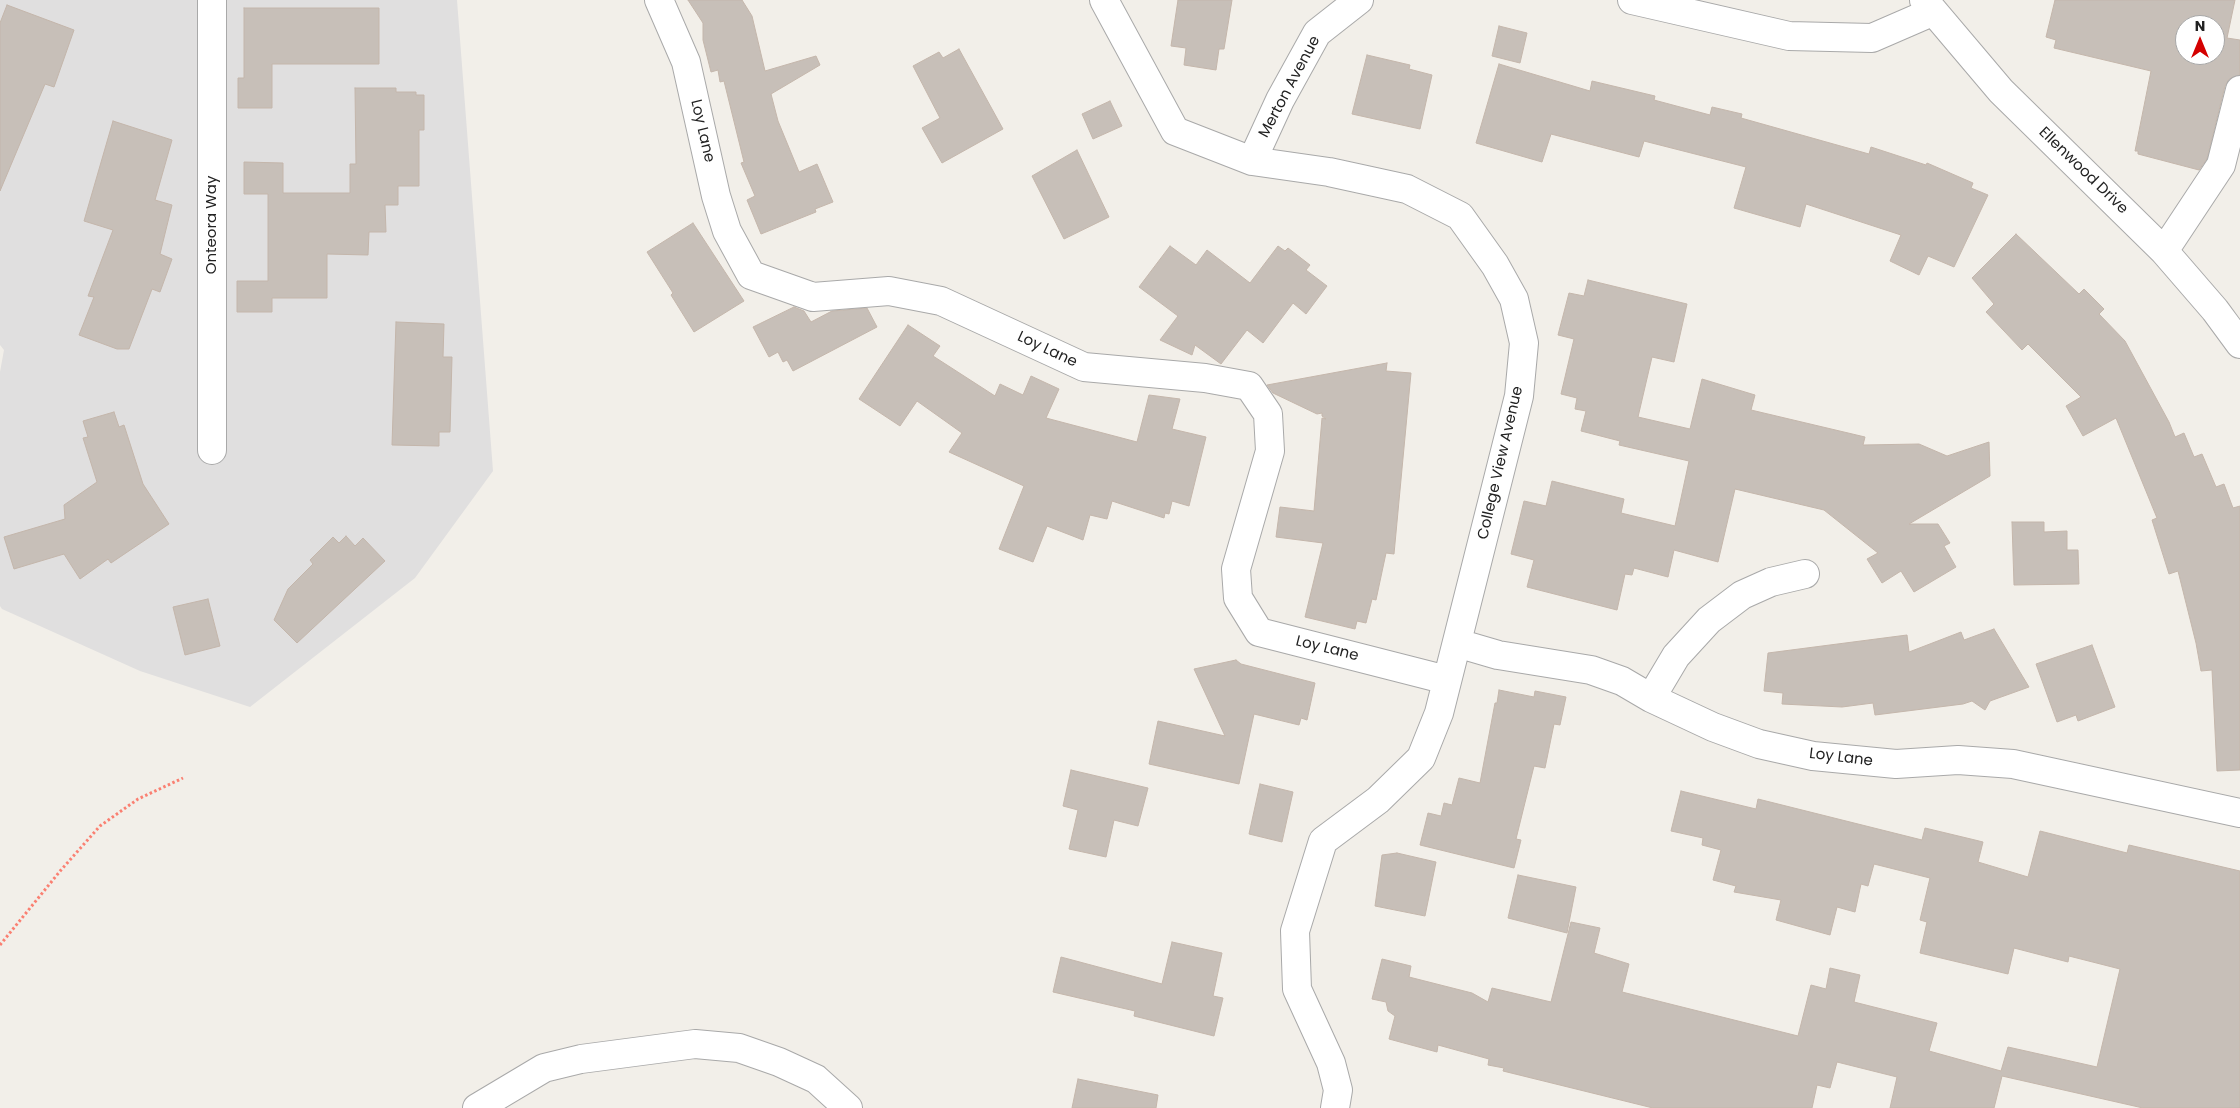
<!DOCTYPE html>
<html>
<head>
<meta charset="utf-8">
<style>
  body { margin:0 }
  #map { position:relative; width:2240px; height:1108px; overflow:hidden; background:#f2efe9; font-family:Poppins,sans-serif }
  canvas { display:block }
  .north { position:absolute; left:2175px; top:15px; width:50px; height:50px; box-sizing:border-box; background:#fff; border:1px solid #a7a7a7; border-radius:50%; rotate:0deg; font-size:14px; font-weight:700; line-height:20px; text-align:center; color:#222 }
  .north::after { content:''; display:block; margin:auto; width:18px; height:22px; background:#d40000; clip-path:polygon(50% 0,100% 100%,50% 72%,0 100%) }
</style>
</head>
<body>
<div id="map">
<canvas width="2240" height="1108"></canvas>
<div class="north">N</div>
</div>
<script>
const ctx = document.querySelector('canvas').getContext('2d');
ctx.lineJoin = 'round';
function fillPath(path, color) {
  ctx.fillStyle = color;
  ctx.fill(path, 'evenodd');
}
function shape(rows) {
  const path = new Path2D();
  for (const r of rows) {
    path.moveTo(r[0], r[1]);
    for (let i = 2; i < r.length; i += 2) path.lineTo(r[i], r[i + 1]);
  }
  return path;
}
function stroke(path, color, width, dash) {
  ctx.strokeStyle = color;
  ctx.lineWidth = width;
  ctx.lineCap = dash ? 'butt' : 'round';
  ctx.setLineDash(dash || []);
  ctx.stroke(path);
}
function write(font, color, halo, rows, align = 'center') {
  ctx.font = font + ' Poppins,sans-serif';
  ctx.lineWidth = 4;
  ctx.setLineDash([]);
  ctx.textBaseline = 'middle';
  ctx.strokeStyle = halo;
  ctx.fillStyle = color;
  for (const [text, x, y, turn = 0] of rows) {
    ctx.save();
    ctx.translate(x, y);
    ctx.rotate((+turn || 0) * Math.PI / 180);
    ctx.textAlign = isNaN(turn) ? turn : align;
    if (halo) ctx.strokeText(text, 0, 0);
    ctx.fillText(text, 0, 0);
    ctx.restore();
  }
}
fillPath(shape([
  [0,0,457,0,493,471,415,578,250,707,140,671,2,609,0,606,0,372,4,350,0,345]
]), '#e0dfdf');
const building = shape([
  [688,0,742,0,752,16,765,71,816,56,820,65,771,94,778,121,799,172,817,164,833,202,815,209,816,212,761,234,747,200,755,196,741,163,744,162,724,81,720,82,718,70,711,72,703,40,703,23,688,0],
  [1178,0,1232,0,1224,49,1219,49,1216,70,1184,65,1186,48,1171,46,1178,0],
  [2055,0,2235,0,2227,38,2240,40,2240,75,2229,79,2225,86,2207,159,2199,170,2138,154,2138,151,2135,151,2151,71,2054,48,2056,40,2046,37,2055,0],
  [2185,25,2215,25,2215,55,2185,55,2185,25],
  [7,5,74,30,54,87,45,84,0,191,0,23,7,5],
  [244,8,379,8,379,64,272,64,272,108,238,108,238,78,244,78,244,8],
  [1499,26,1527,33,1520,63,1492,56,1499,26],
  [959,49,1003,129,942,163,922,128,940,118,913,66,939,52,943,58,959,49],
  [1367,55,1410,65,1409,69,1432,75,1420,129,1352,114,1367,55],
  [1499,64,1590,91,1592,81,1655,96,1654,100,1710,115,1712,107,1742,114,1741,118,1869,154,1871,147,1926,165,1927,163,1973,183,1971,188,1988,195,1954,267,1928,256,1919,275,1890,261,1901,235,1806,204,1800,227,1734,208,1746,167,1644,141,1639,157,1551,134,1542,162,1476,143,1499,64],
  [355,88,396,88,396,92,416,92,416,95,424,95,424,130,419,130,419,186,398,186,398,205,385,205,386,232,369,232,368,255,327,254,327,298,272,298,272,312,237,312,237,281,268,281,268,194,244,194,244,162,283,163,283,193,350,193,350,164,356,164,355,88],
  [1110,101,1122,126,1093,139,1082,114,1110,101],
  [113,121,172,140,155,200,172,205,160,254,172,259,160,292,152,289,129,349,117,349,79,335,94,297,88,296,113,230,84,221,113,121],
  [1077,150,1109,217,1064,239,1032,176,1077,150],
  [693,223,744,301,694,332,671,295,673,293,647,252,693,223],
  [2016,234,2079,294,2084,289,2104,309,2099,314,2125,341,2169,422,2175,437,2184,433,2194,457,2202,454,2216,487,2224,484,2233,508,2240,506,2240,770,2217,771,2212,670,2201,671,2196,643,2178,571,2169,574,2152,520,2157,518,2116,418,2083,436,2066,406,2081,397,2028,344,2022,350,1986,312,1994,304,1972,278,2016,234],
  [1170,246,1196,265,1207,250,1250,283,1278,246,1285,251,1288,248,1310,265,1306,270,1327,286,1306,314,1293,303,1263,343,1247,330,1221,364,1195,345,1192,355,1160,340,1178,316,1139,287,1170,246],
  [1588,280,1687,304,1674,362,1652,357,1638,417,1690,429,1702,379,1755,395,1751,410,1865,437,1863,445,1919,444,1947,456,1989,442,1990,476,1909,524,1938,524,1950,543,1944,546,1956,567,1914,592,1901,571,1882,583,1867,559,1878,553,1824,510,1735,489,1718,562,1674,550,1668,577,1634,568,1632,575,1625,574,1617,610,1527,587,1534,560,1511,554,1524,501,1546,506,1552,481,1624,499,1621,513,1675,526,1689,461,1619,445,1620,441,1581,431,1586,411,1575,409,1577,398,1561,394,1574,339,1558,335,1569,293,1584,296,1588,280],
  [794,307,804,311,811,322,832,311,867,308,877,327,793,371,787,360,783,362,778,352,769,357,753,327,794,307],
  [396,322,444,324,443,357,452,357,450,432,439,432,439,446,392,445,396,322],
  [908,325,940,346,933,356,995,396,1000,384,1023,395,1031,376,1059,389,1046,418,1137,442,1149,395,1180,399,1172,429,1206,437,1189,506,1172,501,1169,514,1165,513,1164,518,1112,501,1107,519,1090,515,1083,540,1047,526,1033,562,999,549,1024,486,949,452,962,433,917,401,900,426,859,399,908,325],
  [1387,363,1386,371,1411,373,1394,554,1386,553,1376,600,1372,599,1366,623,1357,621,1355,629,1305,617,1323,543,1276,537,1280,507,1314,511,1322,418,1326,419,1322,416,1322,413,1317,414,1273,393,1267,385,1387,363],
  [114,412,119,427,124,425,143,484,169,524,111,563,108,559,80,579,64,554,14,569,4,537,65,519,64,505,97,482,83,438,88,437,83,421,114,412],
  [2012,522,2044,522,2044,532,2067,531,2067,550,2078,550,2079,584,2014,585,2012,522],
  [346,536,355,546,363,538,385,561,297,643,274,620,288,589,313,564,310,560,333,537,339,543,346,536],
  [208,599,220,646,185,655,173,607,208,599],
  [1994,629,2029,687,1990,701,1985,710,1972,701,1963,704,1875,715,1873,703,1842,707,1782,704,1783,693,1764,691,1768,653,1907,635,1909,652,1961,632,1964,640,1994,629],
  [2092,645,2115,707,2078,721,2076,715,2057,722,2036,664,2092,645],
  [1236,660,1241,664,1315,683,1307,720,1301,718,1299,725,1254,714,1239,784,1149,764,1158,721,1225,736,1194,669,1236,660],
  [1499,690,1534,697,1535,691,1566,697,1560,725,1554,724,1545,768,1534,766,1516,839,1521,840,1514,868,1420,845,1428,813,1441,816,1444,803,1452,805,1459,778,1480,783,1495,703,1497,703,1499,690],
  [1071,770,1148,788,1138,826,1114,820,1106,857,1069,849,1078,810,1063,806,1071,770],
  [1260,784,1293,792,1282,842,1249,834,1260,784],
  [1681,791,1756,809,1758,799,1922,840,1925,828,1975,840,1983,842,1978,862,2028,877,2040,831,2127,853,2129,845,2240,871,2240,1108,2143,1108,2002,1076,1994,1108,1890,1108,1897,1077,1837,1062,1830,1088,1817,1085,1812,1108,1653,1108,1503,1071,1504,1068,1488,1065,1489,1059,1438,1045,1437,1052,1389,1039,1395,1016,1388,1011,1386,1002,1372,999,1382,959,1411,966,1409,977,1472,993,1488,1002,1492,988,1551,1002,1571,922,1600,928,1594,953,1629,964,1622,992,1798,1036,1811,985,1826,989,1830,968,1860,975,1854,1002,1937,1023,1929,1051,2001,1071,2008,1047,2097,1067,2120,969,2069,956,2068,962,2014,948,2008,974,1920,953,1927,922,1920,920,1930,878,1874,864,1868,886,1861,884,1855,912,1837,907,1830,935,1776,920,1781,900,1734,892,1736,886,1713,880,1721,850,1702,845,1703,838,1671,831,1681,791],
  [1397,853,1436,862,1425,916,1375,906,1382,855,1397,853],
  [1518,875,1576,887,1567,933,1508,918,1518,875],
  [1172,942,1222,953,1213,996,1223,998,1214,1036,1134,1016,1135,1011,1053,992,1061,957,1162,984,1172,942],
  [1078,1079,1158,1095,1156,1108,1072,1108,1078,1079]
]);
fillPath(building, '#c7bfb8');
stroke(building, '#c4b6ab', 1);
const minor = shape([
  [659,0,686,62,716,196,727,231,751,275,813,297,889,291,941,301,1084,367,1205,378,1249,386,1268,414,1270,451,1236,569,1238,598,1259,632,1447,680],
  [1104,0,1175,131,1252,161,1329,172,1407,189,1460,216,1495,265,1514,299,1524,343,1519,396,1439,713,1421,758,1378,800,1323,841,1295,931,1297,989,1331,1063,1338,1090,1335,1108],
  [1632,0,1789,36,1872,38,1932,12],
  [1924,0,2001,91,2164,251,2215,310,2240,344],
  [1252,161,1280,100,1317,33,1359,0],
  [2164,251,2221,165,2240,90],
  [212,450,212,0],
  [1457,643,1498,655,1591,670,1622,681,1651,698,1713,727,1759,744,1813,756,1896,764,1958,760,2013,764,2240,813],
  [1651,698,1676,656,1709,620,1742,595,1771,582,1805,574],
  [477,1108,544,1068,581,1059,695,1044,739,1048,779,1062,816,1079,848,1108]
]);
stroke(minor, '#a9a9a9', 30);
stroke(shape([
  [0,945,61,870,100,826,138,799,183,778]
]), '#fa8072', 3, [2.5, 2.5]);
stroke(minor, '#fff', 28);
write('15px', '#222', '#fff', [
  ["Merton Avenue",1290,87,-62],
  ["Loy Lane",702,131,77],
  ["Ellenwood Drive",2083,171,44],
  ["Onteora Way",212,225,-90],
  ["Loy Lane",1047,350,25],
  ["College View Avenue",1501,463,-77],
  ["Loy Lane",1327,649,14],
  ["Loy Lane",1841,758,7]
]);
</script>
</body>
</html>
